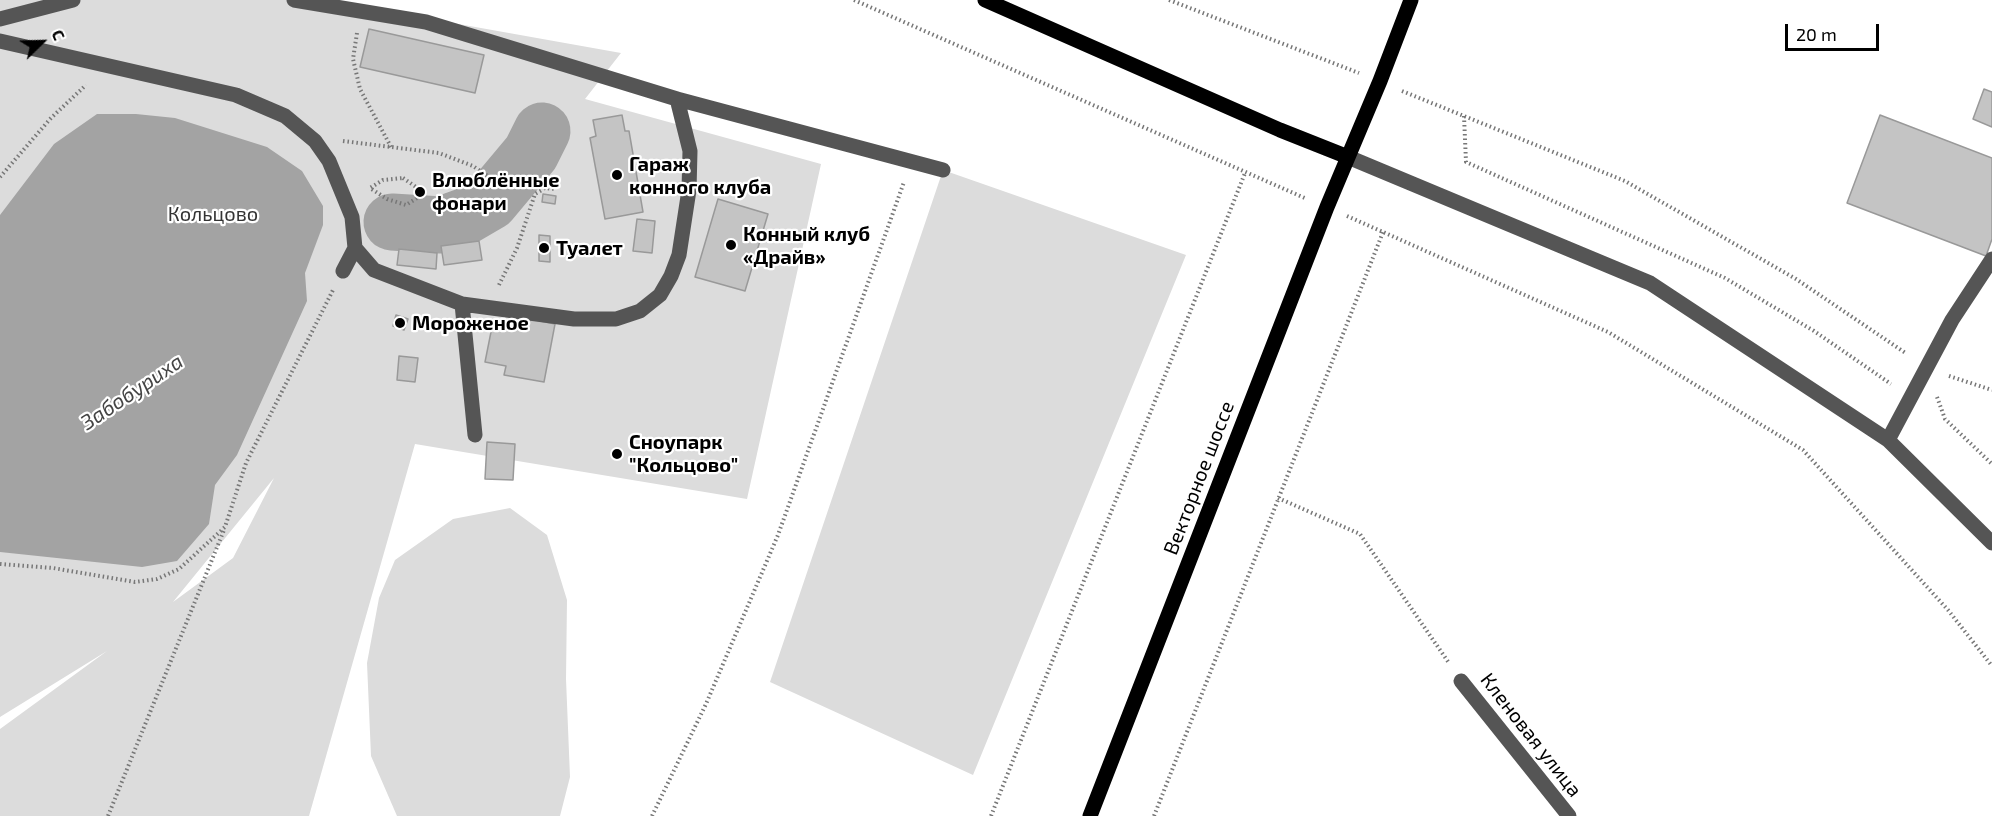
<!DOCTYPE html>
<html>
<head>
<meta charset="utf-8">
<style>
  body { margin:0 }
  #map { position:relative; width:1992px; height:816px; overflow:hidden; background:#fff; font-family:"Exo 2",sans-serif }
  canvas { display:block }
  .north { position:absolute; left:12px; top:12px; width:60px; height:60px; -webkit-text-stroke:4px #fff; paint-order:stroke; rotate:67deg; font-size:16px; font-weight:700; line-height:24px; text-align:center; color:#000 }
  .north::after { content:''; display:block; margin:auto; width:21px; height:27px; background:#000; clip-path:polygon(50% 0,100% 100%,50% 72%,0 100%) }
  .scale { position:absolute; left:1785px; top:24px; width:94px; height:27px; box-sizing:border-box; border:3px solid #000; border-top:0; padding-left:8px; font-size:18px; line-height:21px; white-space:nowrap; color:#000; -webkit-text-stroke:4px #fff; paint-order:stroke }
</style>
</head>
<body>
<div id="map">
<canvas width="1992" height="816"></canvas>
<div class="north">С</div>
<div class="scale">20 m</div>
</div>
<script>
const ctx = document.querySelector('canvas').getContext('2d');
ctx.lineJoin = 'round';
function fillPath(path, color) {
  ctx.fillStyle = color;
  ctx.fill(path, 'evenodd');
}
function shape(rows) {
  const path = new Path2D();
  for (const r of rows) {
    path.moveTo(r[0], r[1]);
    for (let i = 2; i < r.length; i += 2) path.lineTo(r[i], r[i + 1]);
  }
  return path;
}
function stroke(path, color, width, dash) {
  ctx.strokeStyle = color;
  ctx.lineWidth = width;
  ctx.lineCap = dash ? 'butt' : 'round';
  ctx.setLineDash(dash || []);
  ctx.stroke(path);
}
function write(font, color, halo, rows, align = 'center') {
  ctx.font = font + ' "Exo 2",sans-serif';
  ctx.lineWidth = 4.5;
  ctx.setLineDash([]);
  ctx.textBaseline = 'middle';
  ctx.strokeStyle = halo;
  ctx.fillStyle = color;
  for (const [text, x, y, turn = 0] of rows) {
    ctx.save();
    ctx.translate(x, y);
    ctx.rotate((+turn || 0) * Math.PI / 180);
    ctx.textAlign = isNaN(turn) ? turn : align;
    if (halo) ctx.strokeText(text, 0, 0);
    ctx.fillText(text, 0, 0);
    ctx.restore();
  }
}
fillPath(shape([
  [0,0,324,0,621,53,585,99,821,164,747,499,415,444,309,816,0,816,0,729,107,651,0,717],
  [274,478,233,558,173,602],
  [943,170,1186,255,973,775,770,682],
  [510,508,547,535,567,600,566,679,570,777,560,816,397,816,371,756,367,663,379,598,395,560,453,519]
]), '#dcdcdc');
fillPath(shape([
  [97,114,136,114,175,118,267,147,302,171,323,206,323,225,305,273,307,301,237,455,215,485,209,524,177,561,142,567,0,552,0,215,54,144]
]), '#a3a3a3');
stroke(shape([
  [392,222,441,225,466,216,490,202,531,153,542,131]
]), '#a3a3a3', 57);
const building = shape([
  [369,29,484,55,475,93,360,67,369,29],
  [1984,89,1992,92,1992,127,1973,119,1984,89],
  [622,115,625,131,629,131,643,212,605,219,590,138,596,136,593,120,622,115],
  [1880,115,1992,158,1992,239,1986,256,1847,203,1880,115],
  [543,194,556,196,555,204,542,202,543,194],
  [718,199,768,214,745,291,695,277,718,199],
  [637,219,655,221,652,253,633,251,637,219],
  [539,235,550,236,550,262,539,261,539,235],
  [479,241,482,260,444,265,441,246,479,241],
  [399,249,437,253,436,269,397,265,399,249],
  [396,315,408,319,404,330,393,326,396,315],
  [510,315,555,324,544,382,504,375,506,366,485,362,492,327,507,330,510,315],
  [399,356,418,358,415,382,397,380,399,356],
  [487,442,515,444,513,480,485,479,487,442]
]);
fillPath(building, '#c4c4c4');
stroke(building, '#999', 1.5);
stroke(shape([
  [854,0,1307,199],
  [1169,0,1359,73],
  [357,33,353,59,360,89,391,147],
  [1402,91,1625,181,1796,279,1907,354],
  [1464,116,1466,162,1725,278,1814,331,1891,384],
  [343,141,439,153,473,166,495,181],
  [0,177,51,118,86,85],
  [403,178,416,187,417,192,417,198,406,205,387,199,370,188,383,180,403,178],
  [1347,216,1608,332,1803,450,1948,610,1992,666],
  [499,285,517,248,535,194,545,188,556,189],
  [1949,376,1992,390],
  [1937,397,1945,419,1992,464],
  [1278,498,1360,534,1449,663],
  [0,564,53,568,135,582,157,579,179,569,225,527,246,463,333,290],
  [108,816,224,530],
  [652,816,706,704,778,535,904,182],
  [991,816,1245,173],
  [1154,816,1383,232]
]), '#777', 4, [1.5, 3]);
stroke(shape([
  [294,0,426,22,677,99,690,151,689,190,679,255,671,276,660,295,640,311,616,319,574,319,462,304,374,270,355,248],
  [0,19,73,0],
  [0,41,236,95,285,116,315,141,329,161,352,217,355,248,343,271],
  [677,99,943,170],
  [1348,157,1650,283,1888,440,1992,543],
  [462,304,475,435],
  [1888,440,1952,320,1992,259],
  [1461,681,1569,816]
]), '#555', 15);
stroke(shape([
  [985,0,1280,130,1348,157],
  [1090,816,1327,207,1380,81,1411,0]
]), '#000', 15);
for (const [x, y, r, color] of [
  [617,175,6,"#000"],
  [420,192,6,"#000"],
  [731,245,6,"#000"],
  [544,248,6,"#000"],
  [400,323,6,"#000"],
  [617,454,6,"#000"]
]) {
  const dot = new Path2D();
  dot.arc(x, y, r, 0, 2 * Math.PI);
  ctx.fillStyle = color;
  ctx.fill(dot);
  stroke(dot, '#fff', 2);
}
write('bold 20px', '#000', '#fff', [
  ["Гараж",629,164],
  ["конного клуба",629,187],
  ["Влюблённые",432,180],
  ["фонари",432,203],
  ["Конный клуб",743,234],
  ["«Драйв»",743,257],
  ["Туалет",556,248],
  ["Мороженое",412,323],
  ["Сноупарк",629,442],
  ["\"Кольцово\"",629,465]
], 'left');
write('20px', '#333', '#fff', [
  ["Кольцово",213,214]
]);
write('20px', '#000', '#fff', [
  ["Векторное шоссе",1199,478,-69],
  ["Кленовая улица",1531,735,52]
]);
write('italic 21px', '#444', '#fff', [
  ["Забобуриха",132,392,-34]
]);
</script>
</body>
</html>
